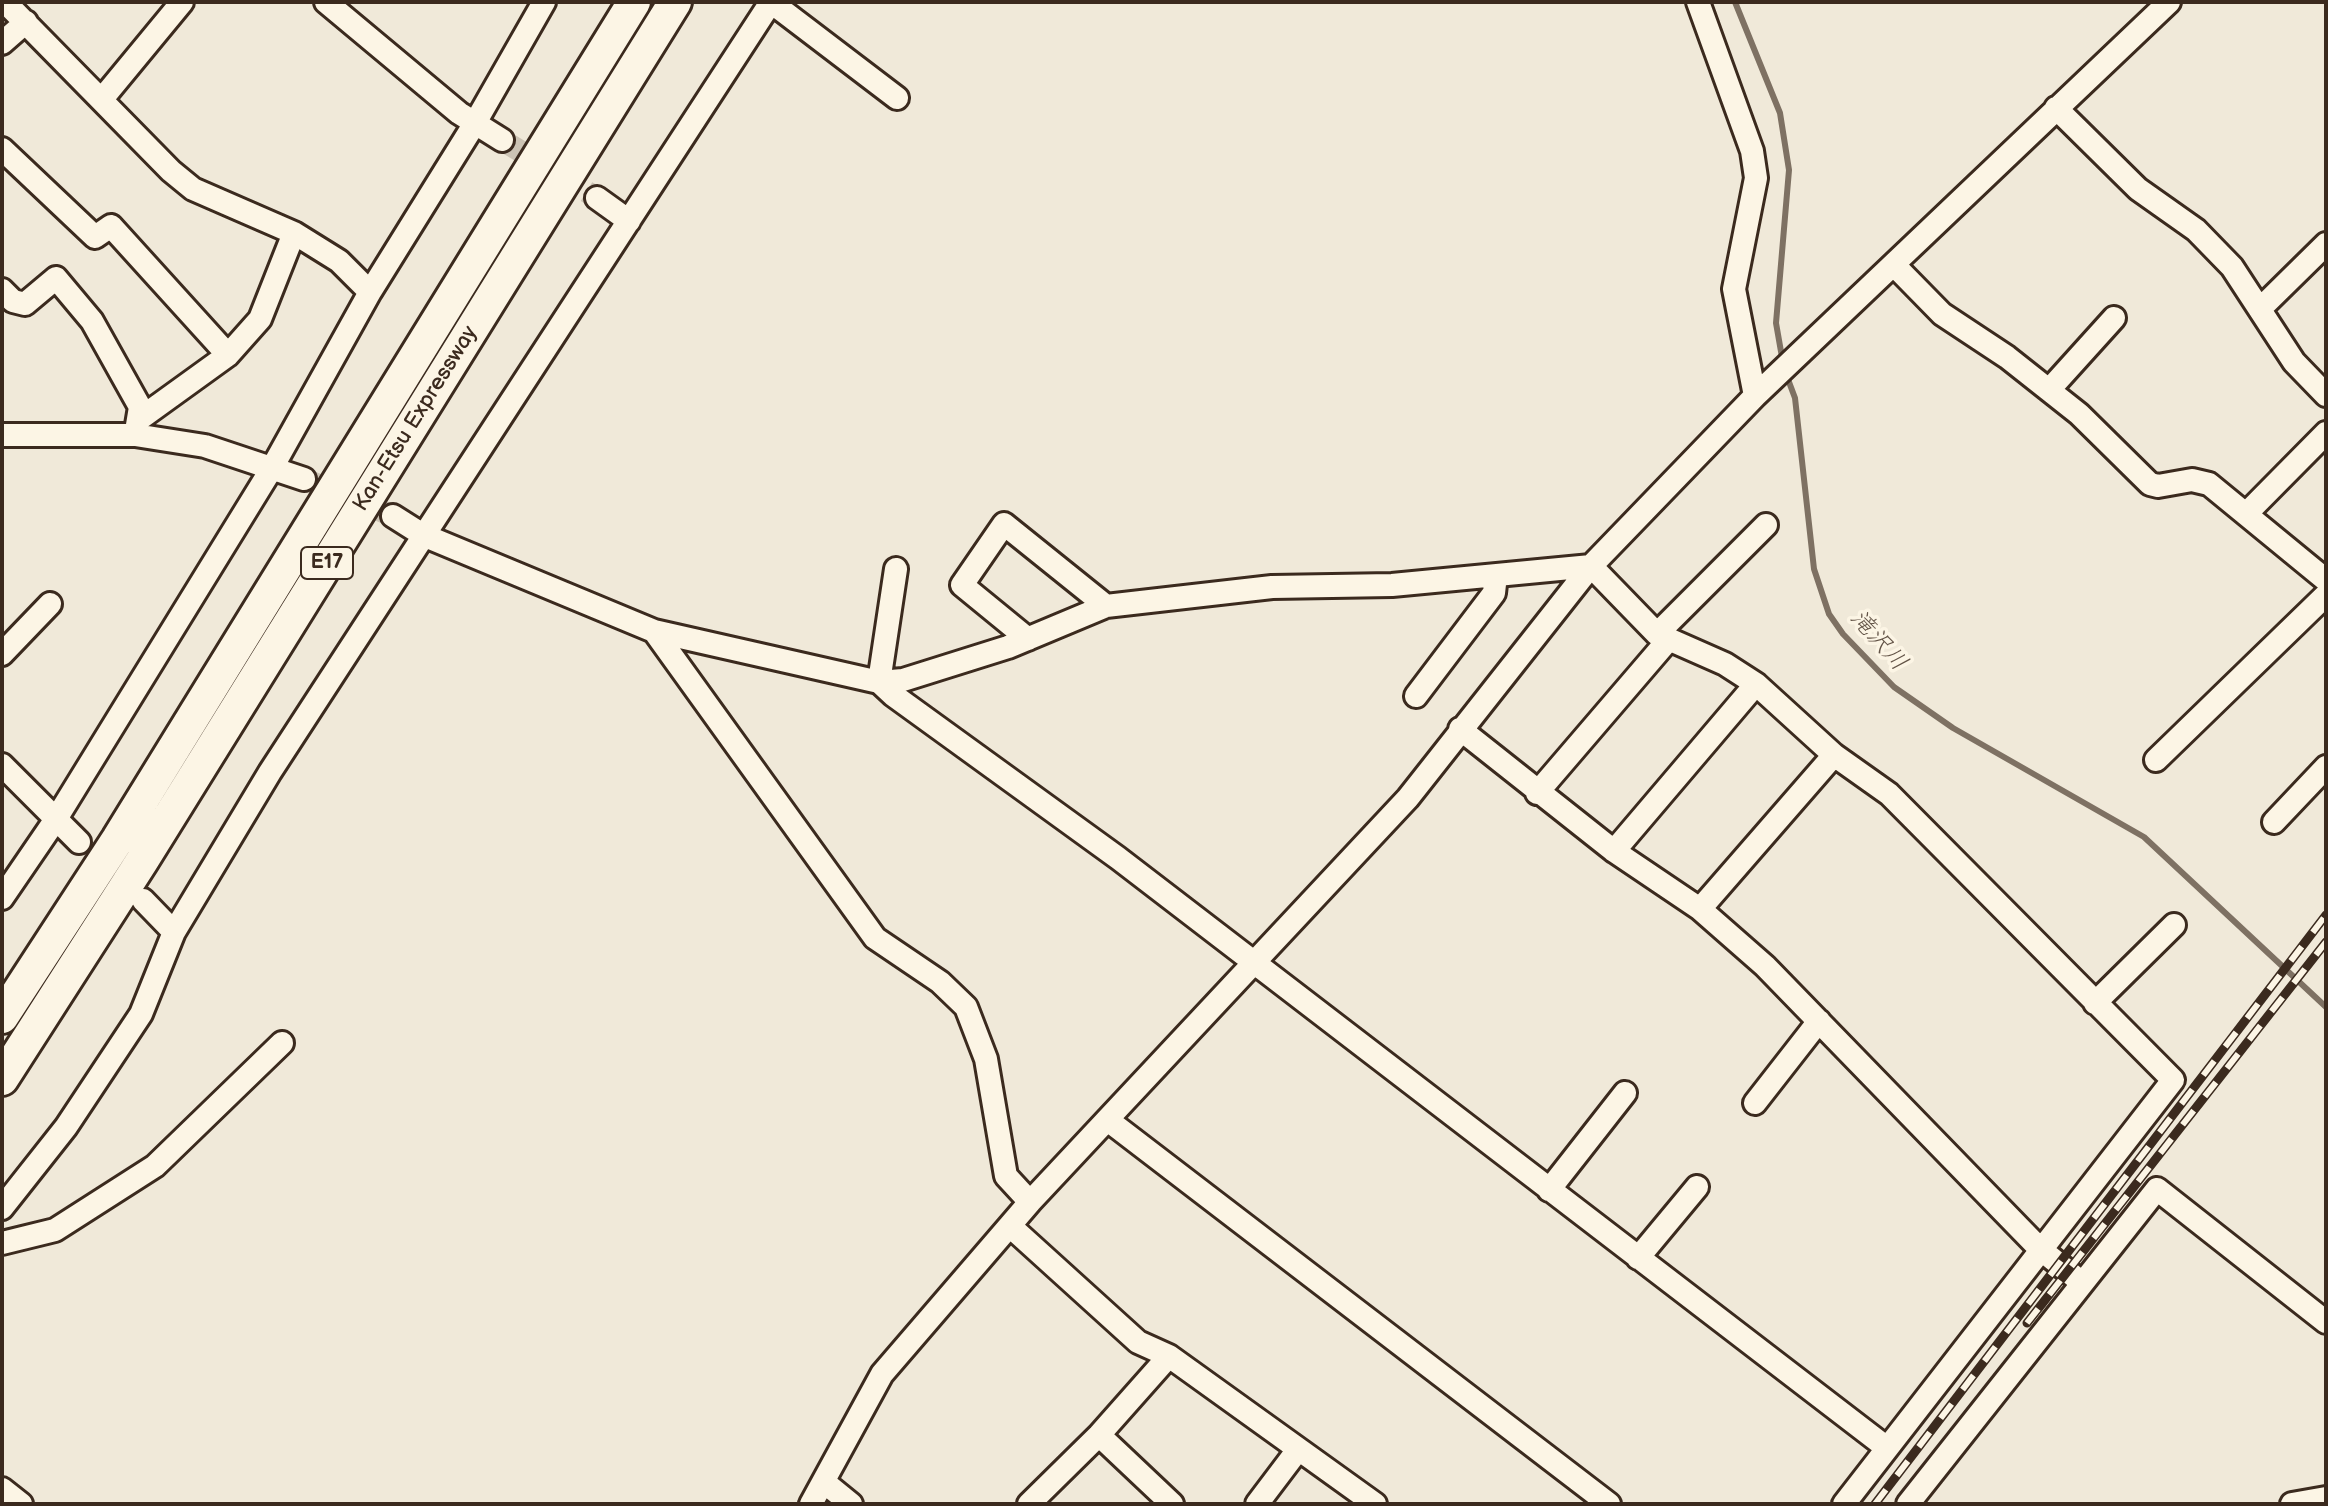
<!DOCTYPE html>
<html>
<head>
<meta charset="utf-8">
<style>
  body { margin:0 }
  #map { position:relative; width:2328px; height:1506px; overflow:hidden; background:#f0e9d9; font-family:"Balsamiq Sans",sans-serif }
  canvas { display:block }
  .frame { position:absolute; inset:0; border:4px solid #3b2a1e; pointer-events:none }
</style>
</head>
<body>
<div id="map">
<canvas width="2328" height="1506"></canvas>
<div class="frame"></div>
</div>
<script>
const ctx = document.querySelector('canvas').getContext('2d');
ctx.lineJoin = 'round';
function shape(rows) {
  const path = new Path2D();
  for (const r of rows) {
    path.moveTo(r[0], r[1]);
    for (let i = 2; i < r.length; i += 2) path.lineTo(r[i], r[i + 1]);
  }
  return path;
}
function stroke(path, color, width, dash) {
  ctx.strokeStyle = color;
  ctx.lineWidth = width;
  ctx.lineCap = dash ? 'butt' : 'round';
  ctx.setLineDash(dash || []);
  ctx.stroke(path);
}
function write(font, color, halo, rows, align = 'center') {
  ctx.font = font + ' "Balsamiq Sans","Klee One",sans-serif';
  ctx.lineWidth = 7;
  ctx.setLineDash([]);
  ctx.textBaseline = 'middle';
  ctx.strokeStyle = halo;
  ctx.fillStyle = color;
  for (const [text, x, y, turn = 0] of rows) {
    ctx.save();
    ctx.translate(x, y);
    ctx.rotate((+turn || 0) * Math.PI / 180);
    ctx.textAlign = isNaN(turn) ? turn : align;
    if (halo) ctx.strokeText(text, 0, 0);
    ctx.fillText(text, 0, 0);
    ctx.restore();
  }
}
stroke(shape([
  [1735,2,1780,113,1789,170,1776,323,1783,363],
  [1786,374,1795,398,1814,569,1829,614,1843,634,1894,687,1953,728,2144,837,2326,1007]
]), '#7e7163', 6);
stroke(shape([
  [502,140,597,198],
  [304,479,393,516]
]), '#ccc3b4', 22, [22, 11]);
const minor = shape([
  [5,2,171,171,193,189,294,233,339,261,370,292],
  [326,2,459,113,502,140],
  [771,2,897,98],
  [1698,2,1752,151,1756,178,1734,289,1755,396],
  [2,43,26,22],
  [102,99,182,2],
  [2056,108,2138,189,2196,230,2232,267,2294,362,2326,395],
  [2,149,95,237,111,226,228,355,138,420],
  [597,198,629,221],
  [1894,265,1942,314,2007,357,2079,414,2150,484,2158,486,2192,480,2209,484,2326,580],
  [2,290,13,301,25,304,56,278,92,321,140,407,136,431],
  [2261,308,2326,244],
  [228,355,260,319,294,233],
  [2049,390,2114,318],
  [2,435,135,435,205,446,304,479],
  [2246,514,2326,433],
  [393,516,423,535,654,631,879,682,903,680,1008,647,1106,606,1272,587,1392,585,1591,566,1657,634,1725,664,1756,684,1834,755,1889,794,2173,1080,1844,1504],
  [896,569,879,682,893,695,1118,858,1887,1448],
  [654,631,875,938,940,982,966,1007,986,1059,1006,1176,1030,1202],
  [1657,634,1766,525],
  [1028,639,962,585,1004,524,1106,606],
  [2,654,50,604],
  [1416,696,1494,593,1496,575],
  [1460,729,1614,851,1700,909,1765,966,2039,1248,2081,1282],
  [2156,760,2326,595],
  [2,765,79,842],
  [1537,793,1669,639],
  [2274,822,2326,767],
  [1614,851,1756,684],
  [2,898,56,819,272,468,370,292,475,123,544,2],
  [143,900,174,932],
  [1700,909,1834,755],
  [2095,1003,2174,925],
  [1755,1103,1819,1021],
  [1109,1121,1609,1504],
  [1549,1190,1625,1093],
  [2,1208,66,1127,141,1014,174,932,270,772,771,2],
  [1010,1226,1138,1342,1169,1356,1375,1504],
  [2,1243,55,1230,155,1166,282,1043],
  [1638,1258,1697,1187],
  [1099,1435,1172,1504],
  [824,1482,851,1504],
  [2,1489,21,1504],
  [811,1504,882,1374,1030,1202,1408,798,1591,566,1755,396,2169,2],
  [1029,1504,1099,1435,1169,1356],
  [1257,1504,1297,1451],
  [1908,1504,2157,1189,2326,1322],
  [2292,1504,2326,1498]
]);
const highway = shape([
  [2,1017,118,839,634,2],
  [2,1079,142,861,675,2]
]);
stroke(minor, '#3b2a1e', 28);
stroke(highway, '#3b2a1e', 38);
stroke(minor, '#fcf5e5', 22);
stroke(highway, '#fcf5e5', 32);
const rail = shape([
  [2027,1323,2326,942],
  [1875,1504,2326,915]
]);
stroke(rail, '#3b2a1e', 9);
stroke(rail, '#fcf5e5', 6, [18]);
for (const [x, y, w] of [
  [327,563,52]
]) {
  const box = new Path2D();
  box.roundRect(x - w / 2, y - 16, w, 32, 6);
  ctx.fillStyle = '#fcf5e5';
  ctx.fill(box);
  stroke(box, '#3b2a1e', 2);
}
write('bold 20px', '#3b2a1e', null, [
  ["E17",327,563]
]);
write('22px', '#3b2a1e', '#fcf5e5', [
  ["Kan-Etsu Expressway",416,419,-58]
]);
write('italic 24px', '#625346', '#fcf5e5', [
  ["滝沢川",1878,641,48]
]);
</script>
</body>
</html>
